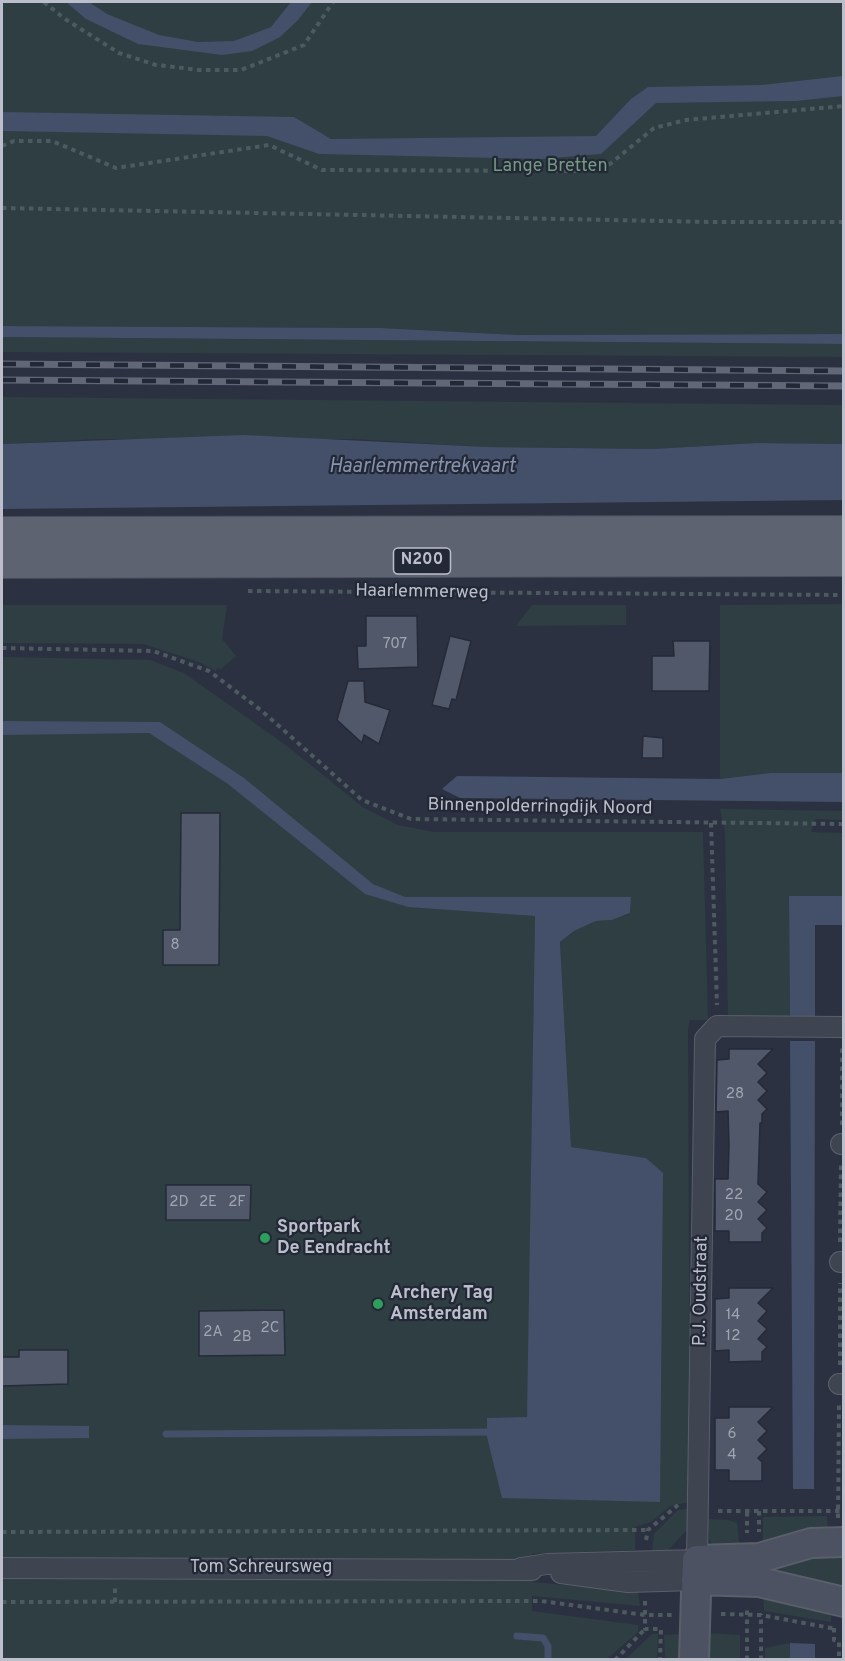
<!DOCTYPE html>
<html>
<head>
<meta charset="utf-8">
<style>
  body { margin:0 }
  #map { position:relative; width:845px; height:1661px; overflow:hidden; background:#2b3141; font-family:Overpass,sans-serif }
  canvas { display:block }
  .frame { position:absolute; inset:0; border:3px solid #bcbfcb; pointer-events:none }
</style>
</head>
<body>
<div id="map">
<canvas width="845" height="1661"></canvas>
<div class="frame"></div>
</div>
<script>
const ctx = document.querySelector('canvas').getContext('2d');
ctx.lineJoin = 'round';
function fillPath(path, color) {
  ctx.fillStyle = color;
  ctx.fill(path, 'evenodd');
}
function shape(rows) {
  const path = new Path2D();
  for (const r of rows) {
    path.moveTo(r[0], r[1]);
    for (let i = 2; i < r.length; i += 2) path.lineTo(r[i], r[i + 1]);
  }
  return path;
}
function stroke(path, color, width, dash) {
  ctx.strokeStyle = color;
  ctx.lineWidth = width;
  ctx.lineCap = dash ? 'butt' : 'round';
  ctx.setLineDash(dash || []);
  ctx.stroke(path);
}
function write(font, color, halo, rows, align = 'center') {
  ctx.font = font + ' Overpass,sans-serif';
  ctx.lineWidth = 4.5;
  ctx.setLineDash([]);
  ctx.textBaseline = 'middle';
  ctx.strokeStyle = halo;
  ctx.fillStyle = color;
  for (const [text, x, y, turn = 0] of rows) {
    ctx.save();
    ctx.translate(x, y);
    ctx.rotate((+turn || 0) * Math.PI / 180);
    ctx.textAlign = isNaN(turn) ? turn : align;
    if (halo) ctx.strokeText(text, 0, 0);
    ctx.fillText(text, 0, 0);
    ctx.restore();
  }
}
fillPath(shape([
  [2,2,843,2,843,334,518,335,381,328,2,326],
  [2,337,843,344,844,357,2,352],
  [2,397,843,405,843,444,757,443,652,449,487,447,352,439,101,439,2,444],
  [843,604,843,773,770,773,720,779,720,605],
  [2,605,227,605,222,639,236,656,221,669,217,668,216,671,199,662,143,644,2,643],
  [532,605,626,605,626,625,516,626],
  [2,657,150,660,184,673,287,746,364,808,398,825,434,832,703,832,708,1020,690,1020,688,1029,690,1502,670,1506,651,1522,635,1527,635,1550,532,1554,533,1582,638,1592,640,1606,532,1596,532,1611,638,1625,638,1632,606,1660,2,1659],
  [524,897,631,898,630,914,612,920,596,921,574,931,560,942,571,1147,646,1158,532,1500,529,1337,535,916,524,915],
  [720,809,843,811,843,820,815,819,811,832,843,833,843,896,789,896,790,1021,728,1020,725,832],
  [690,1508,690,1527,666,1552,652,1551,654,1534,678,1510],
  [827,1516,828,1531,763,1549,763,1517],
  [708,1519,728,1520,737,1523,740,1551,718,1552,709,1540],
  [843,1549,843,1590,764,1574,764,1565],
  [763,1590,831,1607,831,1622,764,1611],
  [704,1633,740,1635,740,1659,704,1659],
  [652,1634,658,1634,657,1659,626,1659],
  [683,1634,683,1659,665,1659,664,1635],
  [790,1643,790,1659,765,1660,765,1648]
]), '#2e3e43');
fillPath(shape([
  [66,2,89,2,107,14,159,35,198,42,234,41,271,27,291,2,312,2,298,20,280,37,252,51,222,55,138,44,86,19],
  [843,76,843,96,796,101,656,103,601,154,541,159,319,154,267,136,2,131,2,112,294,117,331,139,596,136,631,99,648,87,762,85],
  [2,326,381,328,518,335,843,334,844,344,2,337],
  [244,435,487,447,652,449,757,443,843,444,843,500,2,509,2,444],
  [2,721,160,722,244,778,373,884,405,897,631,897,630,913,612,920,596,921,574,931,560,942,571,1147,646,1158,663,1173,660,1502,502,1498,487,1437,487,1418,527,1417,535,916,408,907,365,894,228,784,149,733,2,735],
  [770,773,843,773,843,802,460,798,442,789,457,776,720,779],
  [789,896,843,896,843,925,815,925,815,1021,790,1021],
  [790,1041,815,1041,814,1489,793,1489],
  [2,1425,89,1426,89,1438,2,1439],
  [790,1643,815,1644,815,1659,790,1659]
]), '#444f69');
stroke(shape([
  [166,1434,496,1432],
  [517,1636,543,1638,548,1646,548,1660]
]), '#444f69', 7);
const building = shape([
  [366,616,417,616,418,667,358,669,357,646,366,646,366,616],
  [450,636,471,641,456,700,452,699,449,709,432,705,450,636],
  [673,641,710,641,709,691,652,691,652,656,674,656,673,641],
  [348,681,364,681,365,702,390,710,379,744,364,735,362,743,337,720,348,681],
  [643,736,663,738,663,758,642,758,643,736],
  [181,813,220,813,219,965,163,965,163,930,180,930,181,813],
  [729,1049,773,1049,758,1064,767,1073,758,1082,767,1091,758,1100,767,1109,762,1114,762,1123,760,1123,758,1184,767,1192,758,1202,767,1210,758,1219,767,1228,762,1233,762,1242,729,1242,729,1231,715,1231,715,1179,728,1179,729,1145,728,1111,716,1112,717,1060,729,1059,729,1049],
  [166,1185,251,1185,250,1220,166,1220,166,1185],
  [729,1288,773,1288,758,1303,767,1311,758,1321,767,1329,758,1339,767,1347,762,1352,762,1361,729,1362,729,1350,715,1351,715,1299,729,1298,729,1288],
  [284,1310,285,1355,199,1356,199,1311,284,1310],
  [19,1350,68,1350,68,1384,2,1386,2,1357,19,1357,19,1350],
  [729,1407,773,1407,758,1422,767,1431,758,1440,767,1449,758,1458,762,1462,762,1481,729,1481,729,1470,715,1470,715,1418,729,1418,729,1407]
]);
fillPath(building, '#515869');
stroke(building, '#252a38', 1.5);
const street = shape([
  [841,1144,844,1144],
  [840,1262,844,1262],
  [839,1384,844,1384],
  [2,1568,532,1570],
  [521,1568,547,1564,697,1560,705,1039,717,1026,844,1027],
  [561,1573,628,1582,696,1580]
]);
const secondary = shape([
  [696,1580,759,1582,844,1602],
  [694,1660,697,1560,759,1558,811,1543,844,1542]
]);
const primary = shape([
  [2,533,844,532],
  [2,562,844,560]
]);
stroke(street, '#5a5f6b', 22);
stroke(secondary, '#5a5f6b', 32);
stroke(primary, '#484d5a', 34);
stroke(shape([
  [44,2,65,19,119,53,156,65,200,70,241,70,304,45,333,2],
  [2,146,14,141,52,141,116,168,269,145,322,170,580,171,610,164,654,128,686,120,844,106],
  [2,208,713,222,844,222],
  [248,591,844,595],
  [2,648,153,651,209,671,262,711,362,800,411,819,844,824],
  [711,823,717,1005],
  [842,1125,842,1046],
  [840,1242,841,1163],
  [840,1365,840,1283],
  [718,1511,844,1511],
  [759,1511,759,1532],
  [747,1512,747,1533],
  [838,1518,839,1403],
  [2,1532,648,1530],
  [646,1540,648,1530,678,1505],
  [645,1601,645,1629,661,1629,660,1660],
  [2,1602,541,1601,645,1615,672,1615],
  [115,1602,115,1588],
  [721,1614,761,1615,836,1629],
  [834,1628,834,1640,839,1642,839,1660],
  [615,1660,645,1629],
  [747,1660,747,1606],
  [761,1660,761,1614]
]), '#4d5b61', 4, [4.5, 4.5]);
stroke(street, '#3f4451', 20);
stroke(secondary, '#4d5263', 28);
stroke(primary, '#5d6370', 32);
const rail = shape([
  [2,364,844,371],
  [2,380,844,386]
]);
stroke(rail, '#616777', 7);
stroke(rail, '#232836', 4.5, [14]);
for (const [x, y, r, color] of [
  [265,1238,6,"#2e9e5b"],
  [378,1304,6,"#2e9e5b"]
]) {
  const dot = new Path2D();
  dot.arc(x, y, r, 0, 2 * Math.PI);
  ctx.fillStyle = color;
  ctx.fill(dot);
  stroke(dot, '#232836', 2);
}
write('15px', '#a1a5b2', null, [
  ["707",395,645],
  ["8",175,946],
  ["28",735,1095],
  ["22",734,1196],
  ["2D",179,1203],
  ["2E",208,1203],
  ["2F",237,1203],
  ["20",734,1217],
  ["14",733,1316],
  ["2C",270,1329],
  ["2A",213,1333],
  ["12",733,1337],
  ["2B",242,1338],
  ["6",732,1435],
  ["4",732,1456]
]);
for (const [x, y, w] of [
  [422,561,57]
]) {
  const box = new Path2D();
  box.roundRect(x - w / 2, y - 13, w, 26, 4.5);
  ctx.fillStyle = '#232836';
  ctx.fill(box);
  stroke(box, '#bcbfcb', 1.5);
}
write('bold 16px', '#bcbfcb', null, [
  ["N200",422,561]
]);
write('18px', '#769982', '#232836', [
  ["Lange Bretten",550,167]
]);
write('18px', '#bcbfcb', '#232836', [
  ["Haarlemmerweg",422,593,1],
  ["Binnenpolderringdijk Noord",540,808,1],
  ["P.J. Oudstraat",702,1291,-89],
  ["Tom Schreursweg",261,1568]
]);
write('bold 18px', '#bcbfcb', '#232836', [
  ["Sportpark",277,1228],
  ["De Eendracht",277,1249],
  ["Archery Tag",390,1294],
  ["Amsterdam",390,1315]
], 'left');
write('italic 20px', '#8692ae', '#232836', [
  ["Haarlemmertrekvaart",422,468]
]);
</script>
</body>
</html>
